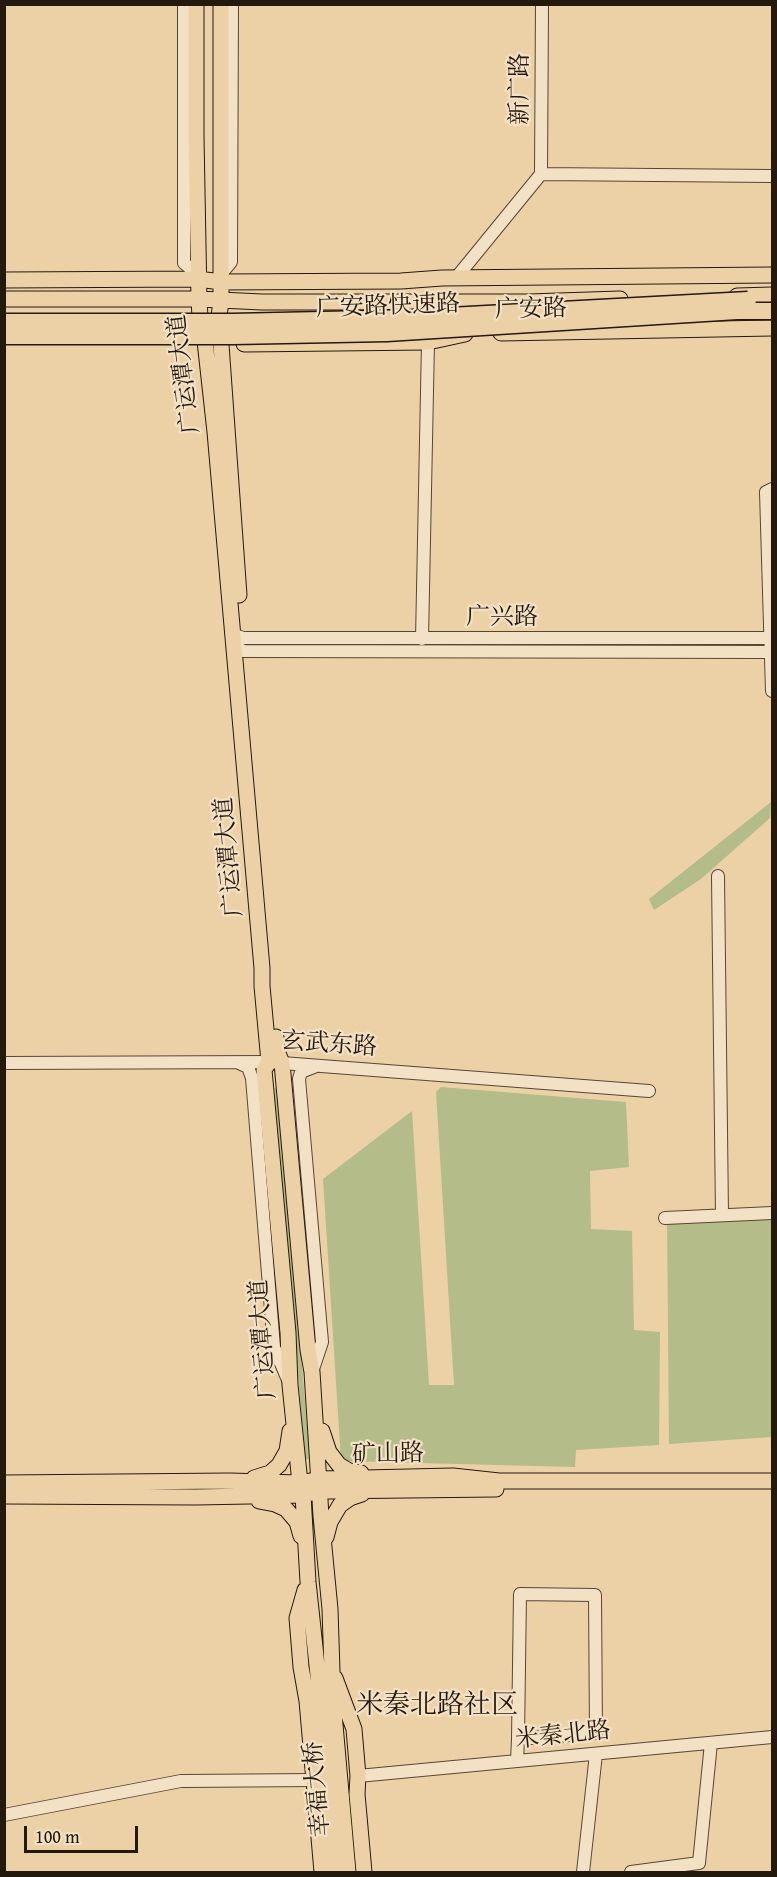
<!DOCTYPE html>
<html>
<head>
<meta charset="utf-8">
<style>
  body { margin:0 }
  #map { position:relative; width:777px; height:1877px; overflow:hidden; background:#ecd1a7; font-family:"Gentium Book Plus",serif }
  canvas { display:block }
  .frame { position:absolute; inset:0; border:6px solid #24190d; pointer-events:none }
  .scale { position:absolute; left:24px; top:1826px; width:114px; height:27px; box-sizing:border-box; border:3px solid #24190d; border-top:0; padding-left:8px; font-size:18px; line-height:21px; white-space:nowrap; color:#24190d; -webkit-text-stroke:4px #f3e1c6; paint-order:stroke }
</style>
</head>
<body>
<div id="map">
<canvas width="777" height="1877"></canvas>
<div class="frame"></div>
<div class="scale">100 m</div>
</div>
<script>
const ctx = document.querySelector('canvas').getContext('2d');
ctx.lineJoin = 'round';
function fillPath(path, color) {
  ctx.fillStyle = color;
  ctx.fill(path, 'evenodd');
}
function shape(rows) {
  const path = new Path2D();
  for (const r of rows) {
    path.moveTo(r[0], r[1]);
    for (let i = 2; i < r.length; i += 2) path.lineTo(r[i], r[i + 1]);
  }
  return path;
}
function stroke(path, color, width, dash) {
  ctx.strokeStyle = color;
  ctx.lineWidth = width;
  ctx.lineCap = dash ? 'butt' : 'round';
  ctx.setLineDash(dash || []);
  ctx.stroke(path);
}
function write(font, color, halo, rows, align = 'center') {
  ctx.font = font + ' "Gentium Book Plus","Noto Serif SC",serif';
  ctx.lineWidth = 4.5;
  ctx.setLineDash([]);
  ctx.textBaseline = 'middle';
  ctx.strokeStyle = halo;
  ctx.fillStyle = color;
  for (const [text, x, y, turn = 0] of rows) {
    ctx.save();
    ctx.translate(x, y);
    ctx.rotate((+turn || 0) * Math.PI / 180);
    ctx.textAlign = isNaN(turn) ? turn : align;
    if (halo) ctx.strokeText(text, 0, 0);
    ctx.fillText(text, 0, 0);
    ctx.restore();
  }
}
fillPath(shape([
  [771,802,770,818,701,879,654,910,649,899],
  [441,1087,626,1102,629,1167,590,1171,591,1229,632,1231,634,1330,660,1332,659,1445,576,1450,575,1467,341,1461,323,1179,412,1111,429,1385,454,1385,436,1092],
  [274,1088,278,1088,310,1459,305,1459],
  [772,1212,772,1437,669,1444,667,1218]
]), '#b4bc8a');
const minor = shape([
  [184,4,184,263,198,275],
  [541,174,542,4],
  [221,274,231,262,232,4],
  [456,278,541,174,772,176],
  [772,489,766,492,772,691],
  [232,634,243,638,772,638],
  [422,639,428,342],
  [234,645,243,651,772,652],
  [718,876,722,1215],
  [4,1063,269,1062,649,1091],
  [239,1063,248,1067,252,1078,274,1347,288,1380],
  [665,1218,772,1213],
  [312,1372,322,1342,299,1079,301,1072,314,1067],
  [517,1761,518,1739,520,1594,595,1595,596,1733,518,1739],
  [358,1776,772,1737],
  [4,1815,181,1781,315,1780],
  [583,1872,596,1754],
  [631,1872,699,1863,711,1743]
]);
const major = shape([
  [196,4,196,137,199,299,200,317,205,341,215,432,262,968,262,986,269,1062,264,1070,288,1333,290,1385,300,1483,303,1495,308,1582,321,1703,335,1872],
  [221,4,221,300,219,317,239,595],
  [4,280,198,279,221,282,401,281,442,278,772,275],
  [737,296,772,295],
  [4,299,199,299,262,302,528,302,620,299],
  [501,333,772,328],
  [244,344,428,342,465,334],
  [276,1037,277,1051,282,1063,308,1350,312,1372,321,1516,330,1609,333,1702,348,1872],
  [322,1431,329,1452,339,1465,349,1471,361,1473],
  [254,1478,270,1473,279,1465,287,1451,290,1431],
  [4,1483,230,1481,300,1483,320,1479,453,1476,499,1481,772,1481],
  [4,1496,196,1497,303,1495,320,1491,496,1489],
  [259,1501,275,1504,286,1509,297,1522,301,1536],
  [326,1537,330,1522,340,1505,350,1498,362,1494],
  [305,1590,297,1618,301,1667,307,1701,322,1872],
  [335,1678,354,1729,358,1776,357,1794,364,1872]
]);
stroke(minor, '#564734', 14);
stroke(major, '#24190d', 17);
stroke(minor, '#f3e1c6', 12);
stroke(major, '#ecd1a7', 15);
const highwayBridge = shape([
  [4,322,232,322,412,318,748,300],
  [4,336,233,336,387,333,737,311,772,311]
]);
stroke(highwayBridge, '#24190d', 19, []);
stroke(highwayBridge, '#ecd1a7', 16);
write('24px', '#24190d', '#f3e1c6', [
  ["新广路",521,89,-90],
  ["广安路快速路",388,307,-2],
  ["广安路",531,310,-1],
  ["广运潭大道",185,374,-97],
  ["广兴路",502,618],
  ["广运潭大道",230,857,-95],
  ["玄武东路",329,1045,4],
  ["广运潭大道",264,1339,-94],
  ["矿山路",388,1455,-1],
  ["米秦北路",563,1736,-6],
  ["幸福大桥",318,1789,-95]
]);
write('27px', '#24190d', '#f3e1c6', [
  ["米秦北路社区",437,1706]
]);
</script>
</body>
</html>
